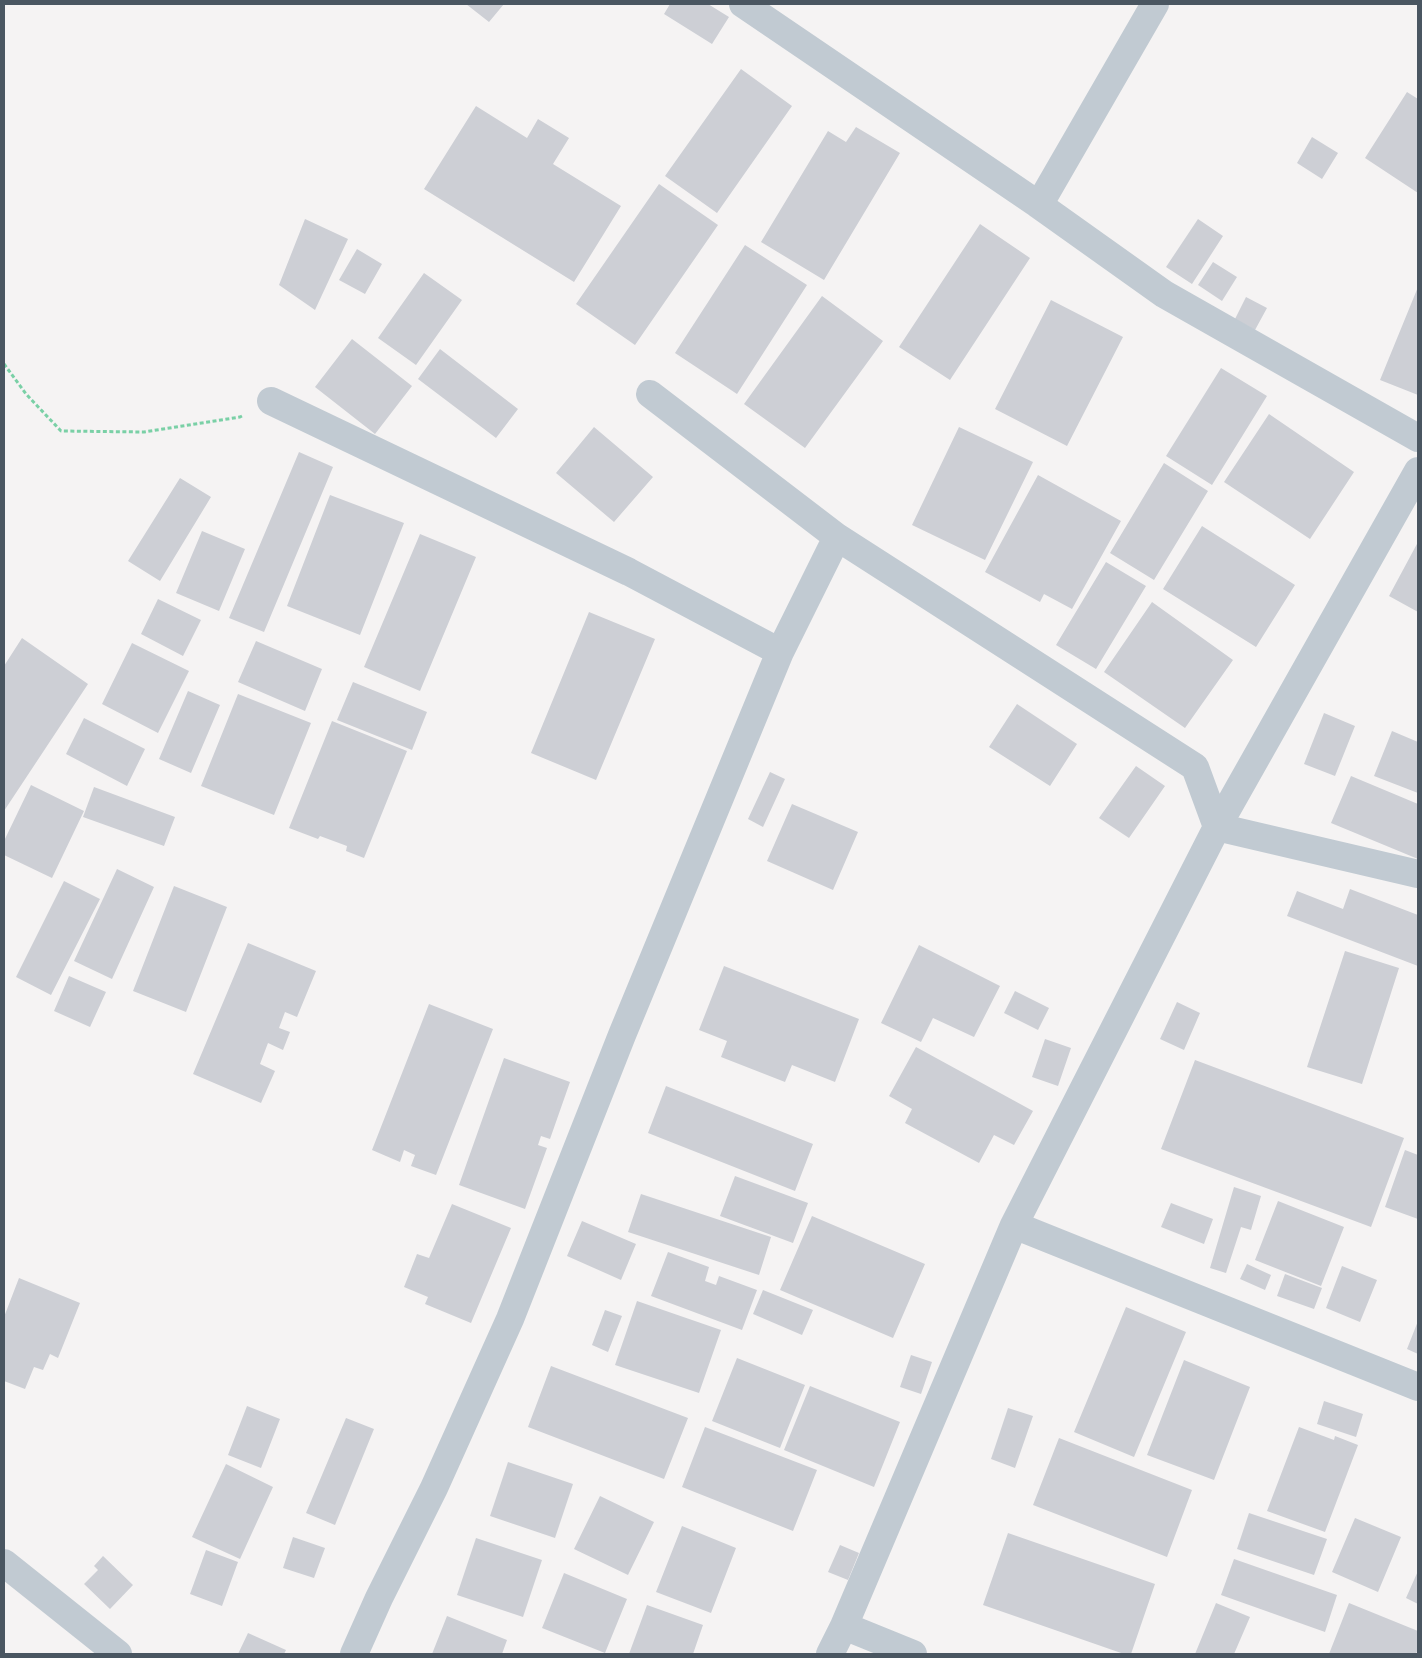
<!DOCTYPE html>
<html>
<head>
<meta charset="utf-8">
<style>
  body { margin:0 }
  #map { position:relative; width:1422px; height:1658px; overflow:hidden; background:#f5f3f3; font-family:Manrope,sans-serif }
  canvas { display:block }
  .frame { position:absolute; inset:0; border:5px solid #4a5661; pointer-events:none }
</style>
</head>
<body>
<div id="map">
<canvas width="1422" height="1658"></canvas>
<div class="frame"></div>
</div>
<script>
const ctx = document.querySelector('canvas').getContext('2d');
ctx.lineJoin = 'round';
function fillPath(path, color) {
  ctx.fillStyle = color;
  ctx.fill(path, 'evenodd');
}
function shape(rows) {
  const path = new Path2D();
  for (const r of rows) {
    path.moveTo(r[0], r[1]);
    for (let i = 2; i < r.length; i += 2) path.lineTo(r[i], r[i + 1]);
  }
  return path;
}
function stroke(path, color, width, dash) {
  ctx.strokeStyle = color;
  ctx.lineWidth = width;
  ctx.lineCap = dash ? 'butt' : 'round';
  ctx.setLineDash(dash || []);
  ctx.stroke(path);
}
fillPath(shape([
  [466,4,504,4,489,22],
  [670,4,708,4,729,17,712,44,664,14],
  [741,69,792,106,717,213,665,176],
  [1407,92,1418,99,1418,193,1365,158],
  [476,106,527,138,538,119,569,138,553,164,621,206,574,282,424,189],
  [856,127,900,153,824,280,761,242,828,131,846,142],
  [1312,137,1338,153,1322,179,1297,163],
  [659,184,718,225,635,345,576,304],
  [305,219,348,239,315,310,279,285],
  [1198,219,1223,236,1192,284,1166,267],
  [980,224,1030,258,950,380,899,347],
  [745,245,807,285,737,394,675,353],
  [357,249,382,264,365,294,339,280],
  [1213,262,1237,277,1222,301,1198,285],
  [424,273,462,300,416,365,378,338],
  [1418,287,1418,395,1380,380],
  [822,296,883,341,805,448,744,404],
  [1246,297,1267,308,1255,330,1235,319],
  [1051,300,1123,337,1067,446,995,409],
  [352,339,412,386,375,434,315,387],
  [440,349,518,409,496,438,418,379],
  [1221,368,1267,396,1212,485,1166,456],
  [1269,414,1354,472,1310,539,1224,482],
  [594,427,653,477,614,522,556,473],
  [959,427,1033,462,985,560,912,525],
  [299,452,333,467,264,632,229,618],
  [1164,463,1208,491,1154,580,1110,553],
  [1038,475,1121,521,1072,609,1044,594,1040,602,985,572],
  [180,478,211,497,160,581,128,561],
  [330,495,404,523,360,635,287,606],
  [1202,526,1295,585,1256,647,1163,589],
  [202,531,245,549,219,611,176,593],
  [420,534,476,557,420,691,364,667],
  [1418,542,1418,612,1389,596],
  [1106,562,1146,586,1096,669,1056,645],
  [158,599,201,620,183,656,141,634],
  [1152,602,1233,660,1185,728,1104,672],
  [589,612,655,639,596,780,531,753],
  [22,638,88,684,4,811,4,666],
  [256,641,322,669,305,711,238,682],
  [132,643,189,671,158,733,102,704],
  [353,682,427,712,412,750,337,720],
  [188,691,220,705,191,773,159,759],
  [238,694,311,723,274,815,201,786],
  [1017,704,1077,744,1050,786,989,747],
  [1324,713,1355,726,1335,776,1304,764],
  [84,718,145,749,127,786,66,754],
  [332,721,407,751,364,858,346,851,347,846,320,836,318,839,289,828],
  [1392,731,1418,742,1418,793,1374,776],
  [1136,766,1165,786,1129,838,1099,818],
  [770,772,785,779,763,827,748,819],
  [1351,776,1418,804,1418,859,1331,823],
  [31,785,84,811,52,878,4,855,4,841],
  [94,787,175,817,164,846,83,817],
  [792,804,858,832,833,890,767,861],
  [117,869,154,887,112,979,74,961],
  [64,881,100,899,51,995,16,977],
  [174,886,227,907,186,1012,133,991],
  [1350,889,1418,915,1418,966,1287,916,1297,891,1343,909],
  [248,943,316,971,297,1017,285,1012,279,1028,290,1032,283,1050,268,1043,260,1064,275,1071,261,1103,193,1074],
  [919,945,1000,986,974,1037,933,1018,921,1042,881,1023],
  [1345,951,1399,968,1362,1084,1307,1067],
  [724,966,859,1019,835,1082,792,1065,785,1082,721,1057,727,1041,699,1030],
  [69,976,106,992,90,1027,54,1011],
  [1015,991,1049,1008,1038,1030,1004,1013],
  [1177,1002,1200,1013,1184,1050,1160,1039],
  [429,1004,493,1029,436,1175,411,1166,415,1155,404,1150,400,1162,372,1150],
  [1045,1039,1071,1048,1058,1086,1032,1077],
  [916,1047,1033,1111,1014,1145,994,1135,979,1163,905,1123,912,1109,889,1096],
  [504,1058,570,1082,550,1139,541,1136,538,1145,547,1148,525,1209,459,1185],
  [1195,1060,1404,1138,1371,1227,1161,1149],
  [666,1086,813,1144,795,1191,648,1133],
  [1405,1150,1418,1155,1418,1219,1385,1207],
  [735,1176,808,1203,793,1243,720,1216],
  [1234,1187,1261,1196,1251,1230,1241,1227,1226,1273,1210,1268],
  [641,1194,771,1237,759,1275,628,1232],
  [1278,1201,1344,1227,1321,1286,1255,1260],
  [1171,1203,1213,1219,1204,1244,1161,1227],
  [452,1204,511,1228,471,1323,425,1304,428,1297,404,1287,417,1254,429,1258],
  [812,1216,925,1264,893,1338,780,1290],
  [582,1221,636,1244,621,1280,567,1256],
  [668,1252,709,1267,705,1281,716,1285,719,1276,757,1290,742,1330,651,1296],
  [1247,1264,1271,1275,1265,1290,1240,1279],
  [1342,1266,1377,1280,1360,1322,1326,1308],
  [1285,1274,1322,1288,1314,1309,1277,1296],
  [19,1278,80,1303,58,1358,50,1354,43,1370,34,1367,25,1389,4,1381,4,1317],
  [763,1290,813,1310,802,1335,753,1314],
  [637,1301,721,1330,699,1393,615,1365],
  [1126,1307,1186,1332,1134,1457,1074,1432],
  [605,1310,622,1316,608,1352,592,1345],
  [1418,1321,1418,1354,1407,1349],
  [911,1355,932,1362,921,1394,900,1387],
  [737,1358,805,1385,780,1448,712,1421],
  [1184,1360,1250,1387,1214,1480,1147,1455],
  [551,1366,688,1418,664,1479,528,1427],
  [810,1386,900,1422,874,1487,784,1450],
  [1324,1401,1363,1414,1356,1437,1317,1424],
  [247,1406,280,1419,261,1468,228,1455],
  [1008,1408,1033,1416,1015,1468,991,1459],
  [346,1418,374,1429,335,1525,306,1513],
  [705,1427,817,1470,793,1531,682,1487],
  [1299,1427,1334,1440,1335,1436,1358,1445,1325,1532,1267,1511],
  [1059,1438,1192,1490,1167,1557,1033,1505],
  [508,1462,573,1484,555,1538,490,1516],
  [226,1464,273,1487,240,1559,192,1537],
  [600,1496,654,1522,628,1575,574,1549],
  [1249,1513,1327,1539,1314,1575,1237,1549],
  [1355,1518,1401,1537,1378,1592,1332,1572],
  [682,1526,736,1548,711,1613,656,1592],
  [1008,1533,1155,1584,1131,1654,1124,1654,983,1605],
  [293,1537,325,1548,314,1578,283,1568],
  [476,1538,542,1560,523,1617,457,1595],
  [840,1545,859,1553,848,1580,828,1572],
  [206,1550,238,1562,222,1606,190,1594],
  [103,1556,133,1585,110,1609,84,1584,98,1570,94,1566],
  [1234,1559,1337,1595,1325,1632,1221,1595],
  [1418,1571,1418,1604,1406,1598],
  [564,1573,627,1599,605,1653,542,1628],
  [1216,1603,1250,1617,1234,1654,1195,1654],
  [1349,1603,1418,1631,1418,1649,1416,1654,1329,1654],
  [647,1605,703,1625,693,1654,629,1654],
  [447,1616,507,1640,502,1654,432,1654],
  [248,1633,286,1650,284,1654,238,1654]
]), '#cdcfd5');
stroke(shape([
  [4,364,26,394,61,431,144,432,240,417,244,415]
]), '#7ad0a6', 3, [4, 2.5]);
stroke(shape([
  [743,4,1039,205,1164,294,1418,438],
  [1039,205,1155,4],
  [650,394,837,537,1195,767,1217,827,1418,874],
  [271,401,629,572,780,652],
  [1014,1225,1418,1387],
  [4,1563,118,1654],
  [844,1626,913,1654],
  [354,1654,379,1598,434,1488,510,1319,622,1035,780,652,837,537],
  [830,1654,844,1626,1014,1225,1217,827,1418,471]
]), '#c1cad2', 28);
</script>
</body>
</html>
